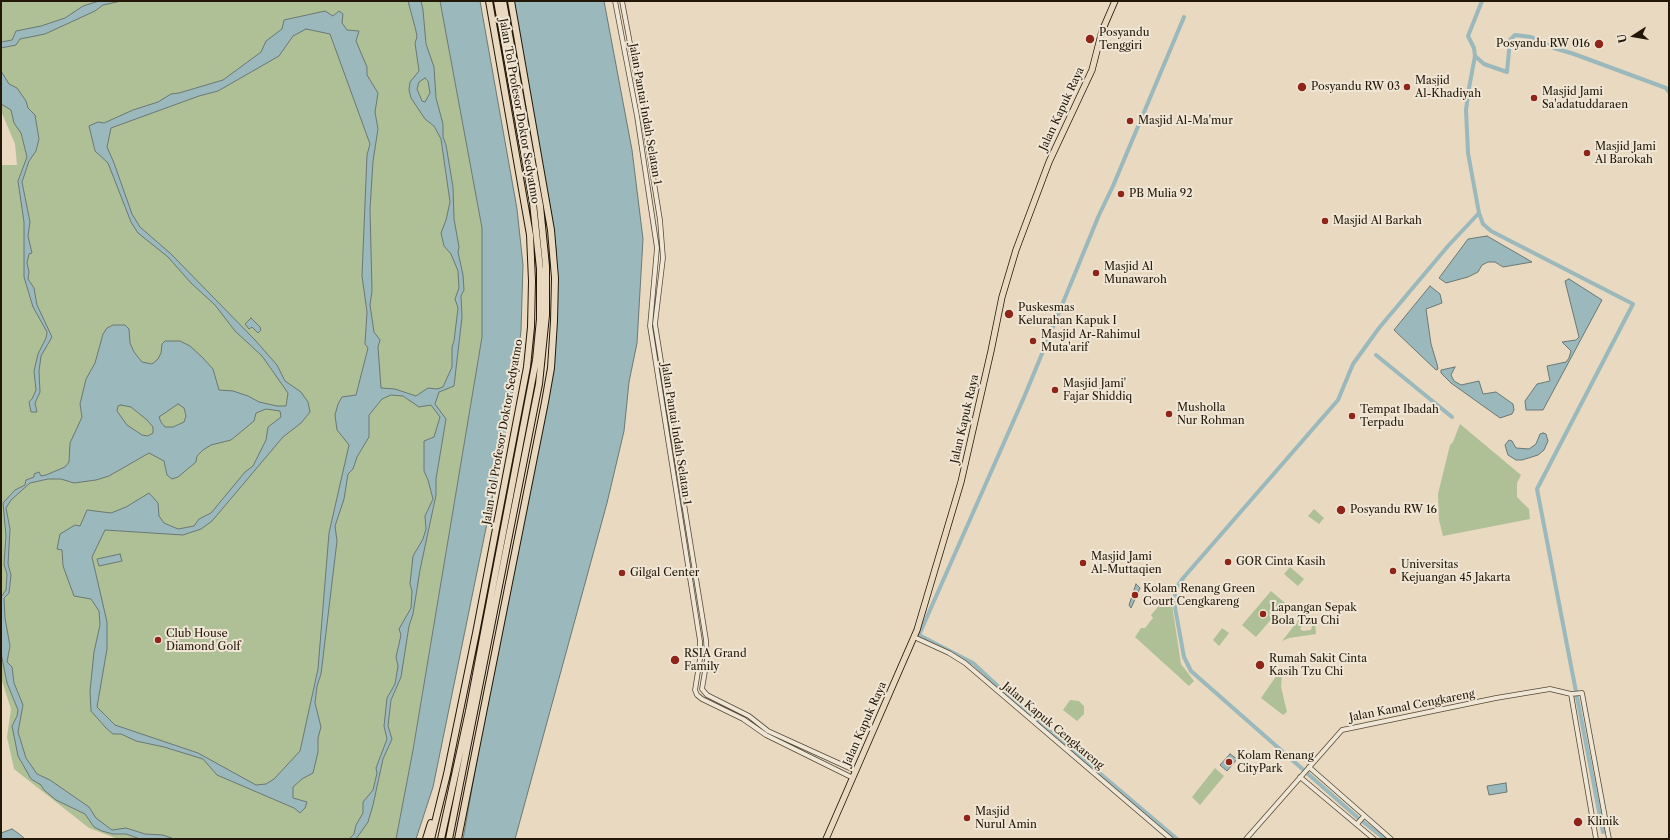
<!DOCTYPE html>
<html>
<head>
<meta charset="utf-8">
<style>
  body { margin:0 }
  #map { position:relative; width:1670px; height:840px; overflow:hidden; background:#e8d9c0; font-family:"Libre Caslon Text",serif }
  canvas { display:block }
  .frame { position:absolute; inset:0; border:2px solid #231708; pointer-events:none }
  .north { position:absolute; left:1614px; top:16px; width:40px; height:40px; -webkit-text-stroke:3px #f0e6d6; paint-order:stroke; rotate:258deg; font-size:11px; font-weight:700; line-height:16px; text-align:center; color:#231708 }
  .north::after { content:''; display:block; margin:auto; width:14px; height:18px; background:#231708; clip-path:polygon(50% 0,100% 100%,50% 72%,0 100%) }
</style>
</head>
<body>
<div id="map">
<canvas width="1670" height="840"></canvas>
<div class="frame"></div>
<div class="north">U</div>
</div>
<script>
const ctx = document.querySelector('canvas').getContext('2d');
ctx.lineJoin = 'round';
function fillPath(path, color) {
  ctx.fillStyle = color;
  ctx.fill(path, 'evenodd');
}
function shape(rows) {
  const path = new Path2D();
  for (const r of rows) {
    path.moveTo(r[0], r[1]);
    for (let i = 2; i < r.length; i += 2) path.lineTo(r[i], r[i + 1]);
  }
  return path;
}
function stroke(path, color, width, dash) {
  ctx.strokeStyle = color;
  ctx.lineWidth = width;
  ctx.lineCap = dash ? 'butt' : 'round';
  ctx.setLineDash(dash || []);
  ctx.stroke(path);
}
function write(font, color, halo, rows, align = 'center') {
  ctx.font = font + ' "Libre Caslon Text",serif';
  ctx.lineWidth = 4;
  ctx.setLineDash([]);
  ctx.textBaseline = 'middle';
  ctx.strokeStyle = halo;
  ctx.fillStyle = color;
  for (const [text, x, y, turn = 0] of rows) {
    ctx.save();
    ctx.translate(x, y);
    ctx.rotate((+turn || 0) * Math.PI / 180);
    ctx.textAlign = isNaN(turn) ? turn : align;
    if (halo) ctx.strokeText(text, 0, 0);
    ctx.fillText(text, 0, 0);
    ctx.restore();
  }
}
fillPath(shape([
  [1,1,440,1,482,228,482,337,413,750,396,839,118,839,89,828,14,769,7,737,11,709,1,678,1,165,17,165,15,144,1,111],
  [1460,424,1521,475,1517,483,1517,497,1529,509,1530,519,1443,536,1439,520,1438,494,1450,445,1453,442],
  [1314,509,1324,518,1319,524,1308,516],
  [1290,567,1304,579,1298,586,1284,574],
  [1271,591,1285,603,1256,637,1242,625],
  [1163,601,1164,605,1172,605,1181,664,1194,681,1189,686,1135,637,1141,628,1145,628,1153,618,1151,615],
  [1308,614,1312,618,1311,620,1308,618,1304,622,1300,629,1303,631,1311,630,1313,622,1315,623,1316,634,1289,638,1282,641,1301,617],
  [1222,628,1229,633,1219,646,1213,640],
  [1279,672,1282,674,1281,687,1287,712,1283,715,1261,698],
  [1070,700,1079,701,1084,706,1084,714,1077,721,1063,710],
  [1215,768,1224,776,1200,805,1192,797]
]), '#afc097');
const water = shape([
  [99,1,121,1,103,5,95,11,45,34,20,39,16,45,1,48,1,42,12,40,16,31,41,26,65,18,83,6,99,1],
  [408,1,421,1,423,10,426,44,434,67,436,98,443,124,443,137,446,145,453,187,454,219,459,247,458,252,463,275,464,290,461,296,462,317,454,386,439,392,435,404,446,419,436,479,436,495,420,570,413,614,409,626,401,677,391,700,388,726,392,739,383,759,373,805,368,822,356,839,349,839,354,834,356,825,363,813,363,802,373,790,377,773,376,768,387,739,384,726,387,698,395,684,398,666,396,657,401,635,399,629,411,608,412,591,410,584,413,556,423,539,426,529,425,516,433,499,428,480,424,471,424,441,434,437,440,417,431,405,419,407,403,396,391,395,382,399,369,415,369,437,357,457,353,469,348,474,344,499,335,526,337,541,321,674,317,686,315,703,321,727,318,738,318,752,313,773,302,779,293,787,293,798,307,802,305,808,300,813,294,808,217,775,203,759,164,747,136,741,121,734,113,734,106,728,91,711,90,691,94,652,100,625,99,611,91,599,74,596,63,566,62,550,57,549,60,534,75,525,80,526,87,510,111,513,126,507,149,493,158,503,159,516,164,523,178,529,194,526,199,519,211,513,245,472,253,466,266,440,268,427,281,417,280,411,266,409,256,413,254,421,231,440,211,445,203,450,197,456,196,462,178,477,172,479,167,475,164,461,149,453,109,476,96,480,74,483,61,479,48,479,30,483,11,500,6,508,10,529,8,564,11,575,9,593,4,598,5,618,10,646,7,662,12,667,14,683,23,705,18,732,26,758,37,774,50,780,89,807,96,818,112,830,126,828,145,834,163,835,174,839,140,839,126,834,113,834,102,831,94,827,85,814,56,800,44,790,41,785,31,779,18,756,12,726,17,716,18,710,7,683,1,653,1,597,6,590,7,574,4,564,6,536,3,503,15,490,25,485,26,480,34,477,34,474,39,472,41,476,46,475,65,467,69,462,70,443,82,417,80,404,86,379,95,363,103,334,107,328,113,325,125,325,129,329,130,343,134,352,142,362,152,364,158,359,161,353,162,344,165,341,180,341,190,346,202,357,213,369,219,390,233,391,248,396,259,402,277,406,286,406,288,393,262,356,235,331,215,305,191,283,168,257,138,233,131,222,108,163,95,151,89,126,98,122,104,123,133,110,158,102,171,94,179,93,223,80,261,52,266,41,282,29,284,20,325,11,333,16,339,11,343,14,342,23,347,30,359,31,356,41,367,67,367,75,378,93,375,112,378,129,373,161,370,209,372,291,370,305,374,332,380,340,378,347,381,388,395,389,416,396,428,388,437,389,443,387,452,367,452,347,454,341,458,308,455,299,459,288,458,271,451,254,444,246,441,233,446,220,450,202,441,139,434,126,425,119,411,98,409,90,410,82,419,71,415,43,417,37,416,31,408,1],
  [306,29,330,34,370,144,367,155,362,276,367,312,365,344,368,348,356,395,342,397,338,404,335,415,337,430,349,445,329,533,318,669,300,751,274,779,266,784,256,785,198,753,115,725,97,707,107,649,107,622,92,557,105,530,183,535,201,529,212,521,283,437,301,423,310,412,308,402,301,392,285,381,277,365,255,340,171,254,140,227,132,214,114,163,107,147,111,128,199,96,218,91,279,56,293,36,306,29],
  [425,78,428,81,430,93,425,102,422,101,417,89,419,82,425,78],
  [178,404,184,408,186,416,184,422,173,427,165,427,161,422,159,417,178,404],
  [121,405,131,407,147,420,153,427,153,433,148,436,142,435,127,425,117,411,118,406,121,405],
  [440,1,480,1,517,209,523,265,521,331,511,406,433,787,416,839,396,839,413,750,482,337,482,228,440,1],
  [512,1,604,1,632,150,643,239,637,343,629,382,624,431,607,503,515,839,463,839,485,715,552,365,555,322,556,248,550,206,512,1],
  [1,71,9,84,17,88,26,101,28,108,35,115,39,139,36,151,29,161,22,182,30,222,28,236,32,253,29,254,27,263,29,272,28,279,34,288,37,305,52,337,41,356,39,371,40,392,35,403,37,412,31,412,29,402,32,399,36,390,34,371,38,354,46,338,47,332,33,307,24,277,24,222,18,181,27,157,21,133,14,123,11,110,1,104,1,71],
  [1487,236,1532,262,1503,267,1495,262,1488,262,1482,265,1478,272,1468,277,1446,283,1439,278,1468,239,1487,236],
  [1569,279,1602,300,1543,410,1526,410,1525,401,1537,384,1550,381,1547,366,1566,362,1569,358,1571,351,1562,342,1576,340,1579,337,1565,281,1569,279],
  [1430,286,1440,294,1442,303,1426,309,1431,344,1437,364,1438,369,1436,370,1394,330,1430,286],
  [251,318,260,327,261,330,258,333,252,327,249,329,245,324,251,318],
  [1455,367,1451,375,1454,381,1461,385,1479,381,1483,394,1496,392,1513,404,1514,410,1512,414,1500,418,1451,383,1441,373,1441,370,1455,367],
  [1543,433,1546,434,1548,441,1544,450,1538,455,1522,460,1516,460,1508,455,1505,445,1509,440,1512,441,1516,448,1529,449,1536,444,1540,434,1543,433],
  [120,554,122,561,99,566,97,559,120,554],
  [1136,584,1140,588,1131,608,1129,605,1136,584],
  [1230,754,1237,759,1227,771,1220,765,1230,754],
  [1506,783,1507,792,1489,795,1487,786,1506,783],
  [12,829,18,833,25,839,1,839,1,833,12,829]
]);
fillPath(water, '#9bb8bc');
stroke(water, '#6b7874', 1);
stroke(shape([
  [1475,56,1484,64,1507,72,1510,40,1515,35,1531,37,1554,48,1574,54,1666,88,1669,92],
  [1479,213,1483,224,1491,231,1633,304,1537,489,1603,832],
  [1376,355,1452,417],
  [1177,839,1003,691,973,663,919,635,1025,395,1099,215,1113,186,1184,17],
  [1385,839,1357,817,1191,671,1184,657,1174,602,1176,588,1184,577,1338,400,1353,364,1379,328,1448,246,1479,213,1468,153,1466,110,1469,88,1475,56,1474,48,1468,36,1482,1]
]), '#9bb8bc', 4);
const minor = shape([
  [615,1,637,116,657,248,650,326,700,641,700,659,695,690,697,695,702,699,743,719,766,735,853,778],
  [622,1,640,96,660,220,663,258,655,324,706,640,707,659,702,689,707,695,749,716,768,731,856,771],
  [914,637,949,653,965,663,1171,839],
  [1571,694,1596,839],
  [1309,767,1391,839],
  [1300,777,1374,839],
  [1357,824,1364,816],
  [1246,839,1342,730,1496,698,1550,689,1571,694,1582,693,1609,839]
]);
const major = shape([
  [826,839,917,630,961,482,991,351,1002,297,1016,250,1049,162,1092,70,1102,31,1115,1]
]);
const highway = shape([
  [426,839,431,823],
  [431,839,447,774,476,633,527,367,531,327,532,281,530,235,489,1],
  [441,839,469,711,536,360,540,319,540,269,533,203,497,1],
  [449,839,539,384,546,315,546,266,540,206,503,1],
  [458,839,545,402,551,368,554,321,555,278,551,230,511,1]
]);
stroke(minor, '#544836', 5.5);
stroke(major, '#231708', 7);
stroke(highway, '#231708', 8);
stroke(minor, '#f0e6d6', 4);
stroke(major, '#e8d9c0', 5.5);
stroke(highway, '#e8d9c0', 6);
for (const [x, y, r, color] of [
  [1090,39,5,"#8f2418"],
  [1599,44,5,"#8f2418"],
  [1302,87,5,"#8f2418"],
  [1407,87,4,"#8f2418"],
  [1534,98,4,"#8f2418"],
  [1130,121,4,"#8f2418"],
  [1587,153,4,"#8f2418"],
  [1121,194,4,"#8f2418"],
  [1325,221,4,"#8f2418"],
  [1096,273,4,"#8f2418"],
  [1009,314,5,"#8f2418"],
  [1033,341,4,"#8f2418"],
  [1055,390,4,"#8f2418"],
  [1169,414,4,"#8f2418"],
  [1352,416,4,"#8f2418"],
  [1341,510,5,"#8f2418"],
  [1228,562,4,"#8f2418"],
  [1083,563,4,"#8f2418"],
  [1393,571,4,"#8f2418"],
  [622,573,4,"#8f2418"],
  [1135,595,4,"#8f2418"],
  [1263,614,4,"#8f2418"],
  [158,640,4,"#8f2418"],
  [675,660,5,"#8f2418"],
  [1260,665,5,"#8f2418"],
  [1229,762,4,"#8f2418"],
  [967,818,4,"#8f2418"],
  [1578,822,5,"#8f2418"]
]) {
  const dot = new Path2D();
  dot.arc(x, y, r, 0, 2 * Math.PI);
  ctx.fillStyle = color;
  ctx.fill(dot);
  stroke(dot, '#f0e6d6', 1.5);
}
write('11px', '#231708', '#f0e6d6', [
  ["Posyandu",1099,33],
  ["Tenggiri",1099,46],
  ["Posyandu RW 016",1590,44,"right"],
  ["Masjid",1415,81],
  ["Al-Khadiyah",1415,94],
  ["Posyandu RW 03",1311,87],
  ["Masjid Jami",1542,92],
  ["Sa'adatuddaraen",1542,105],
  ["Masjid Al-Ma'mur",1138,121],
  ["Masjid Jami",1595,147],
  ["Al Barokah",1595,160],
  ["PB Mulia 92",1129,194],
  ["Masjid Al Barkah",1333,221],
  ["Masjid Al",1104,267],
  ["Munawaroh",1104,280],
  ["Puskesmas",1018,308],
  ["Kelurahan Kapuk I",1018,321],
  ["Masjid Ar-Rahimul",1041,335],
  ["Muta'arif",1041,348],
  ["Masjid Jami'",1063,384],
  ["Fajar Shiddiq",1063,397],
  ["Musholla",1177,408],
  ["Nur Rohman",1177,421],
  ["Tempat Ibadah",1360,410],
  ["Terpadu",1360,423],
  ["Posyandu RW 16",1350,510],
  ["Masjid Jami",1091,557],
  ["Al-Muttaqien",1091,570],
  ["GOR Cinta Kasih",1236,562],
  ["Universitas",1401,565],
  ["Kejuangan 45 Jakarta",1401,578],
  ["Gilgal Center",630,573],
  ["Kolam Renang Green",1143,589],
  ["Court Cengkareng",1143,602],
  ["Lapangan Sepak",1271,608],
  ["Bola Tzu Chi",1271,621],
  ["Club House",166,634],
  ["Diamond Golf",166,647],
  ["RSIA Grand",684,654],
  ["Family",684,667],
  ["Rumah Sakit Cinta",1269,659],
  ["Kasih Tzu Chi",1269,672],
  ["Kolam Renang",1237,756],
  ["CityPark",1237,769],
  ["Masjid",975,812],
  ["Nurul Amin",975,825],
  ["Klinik",1587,822]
], 'left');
write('11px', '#231708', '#f0e6d6', [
  ["Jalan Kapuk Raya",1062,109,-65],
  ["Jalan Tol Profesor Doktor Sedyatmo",519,111,80],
  ["Jalan Pantai Indah Selatan 1",645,114,80],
  ["Jalan Kapuk Raya",965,419,-77],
  ["Jalan Tol Profesor Doktor Sedyatmo",503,432,-80],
  ["Jalan Pantai Indah Selatan 1",676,434,81],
  ["Jalan Kamal Cengkareng",1412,706,-11],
  ["Jalan Kapuk Raya",865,724,-66],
  ["Jalan Kapuk Cengkareng",1053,726,40]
]);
</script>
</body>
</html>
